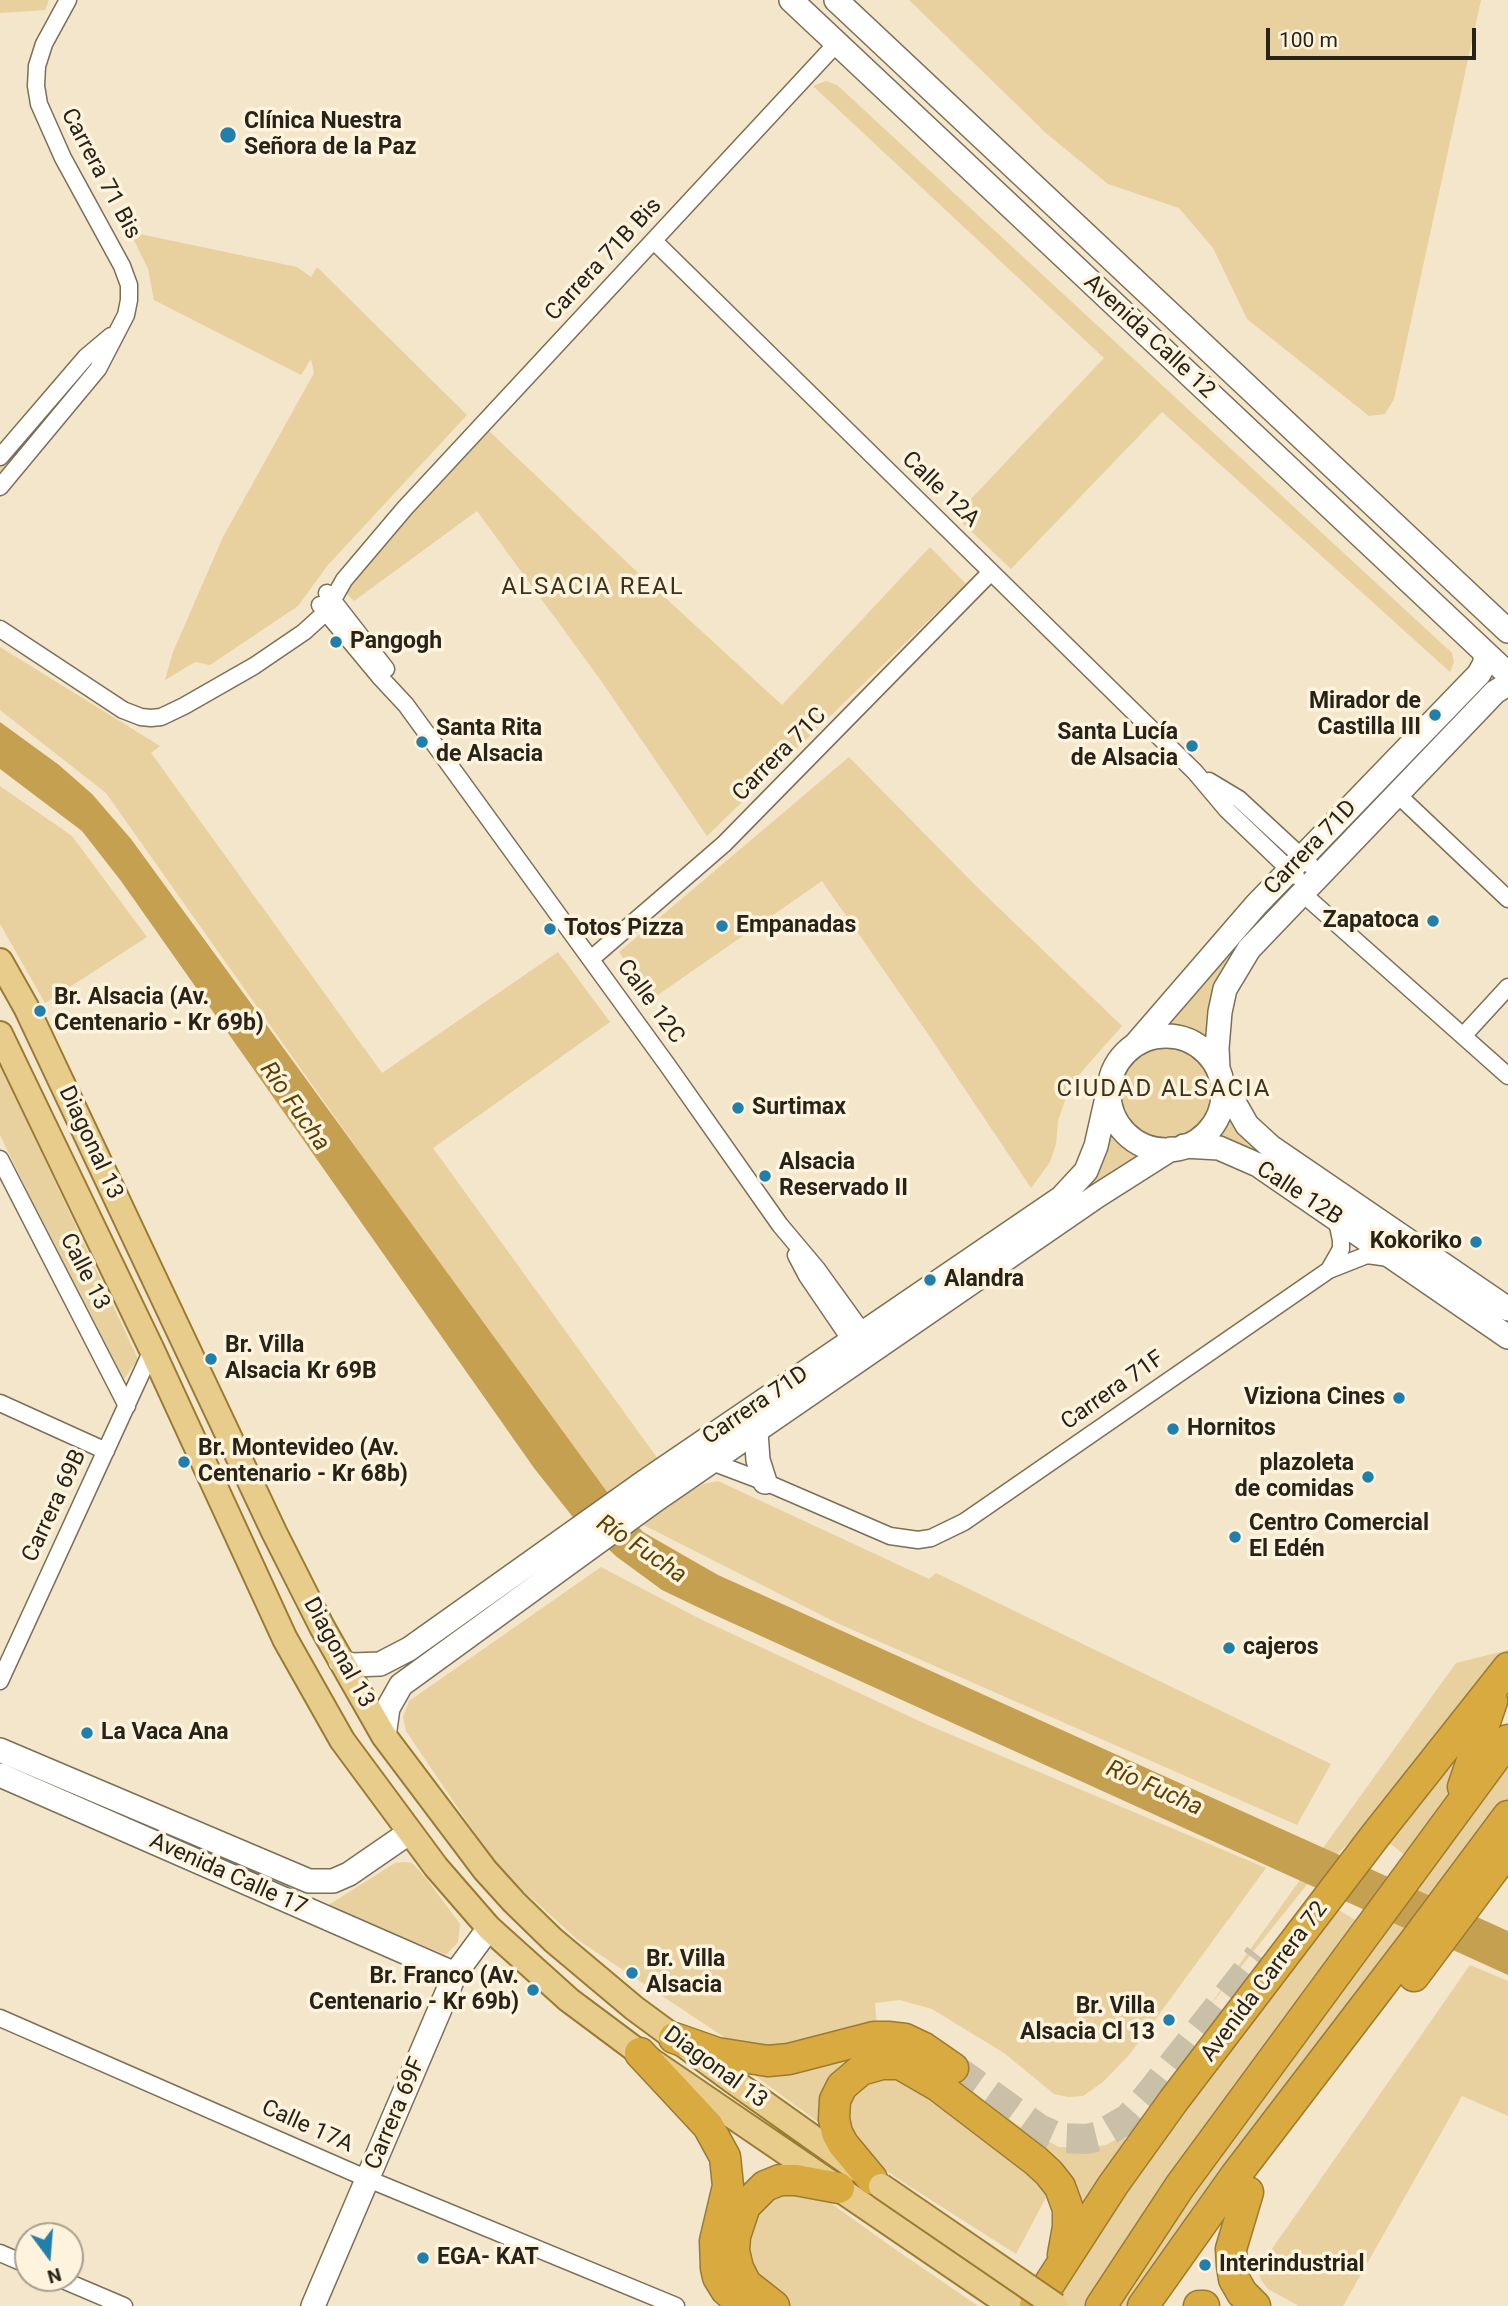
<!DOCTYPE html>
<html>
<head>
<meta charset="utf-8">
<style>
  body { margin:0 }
  #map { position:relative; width:1508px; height:2306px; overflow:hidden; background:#f3e6ca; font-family:Roboto,sans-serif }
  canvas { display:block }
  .north { position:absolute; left:14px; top:2222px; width:70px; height:70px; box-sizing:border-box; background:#fef3dd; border:2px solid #a8a08f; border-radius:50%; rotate:164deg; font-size:19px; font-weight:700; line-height:28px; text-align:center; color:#282319 }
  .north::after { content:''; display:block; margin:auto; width:24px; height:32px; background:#217fac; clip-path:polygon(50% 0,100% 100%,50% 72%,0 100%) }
  .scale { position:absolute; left:1266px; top:28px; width:210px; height:32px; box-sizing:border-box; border:4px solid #282319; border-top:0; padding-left:9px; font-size:21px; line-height:24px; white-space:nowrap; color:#282319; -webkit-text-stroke:5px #fef3dd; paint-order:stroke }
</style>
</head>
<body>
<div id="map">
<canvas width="1508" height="2306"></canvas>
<div class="north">N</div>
<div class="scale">100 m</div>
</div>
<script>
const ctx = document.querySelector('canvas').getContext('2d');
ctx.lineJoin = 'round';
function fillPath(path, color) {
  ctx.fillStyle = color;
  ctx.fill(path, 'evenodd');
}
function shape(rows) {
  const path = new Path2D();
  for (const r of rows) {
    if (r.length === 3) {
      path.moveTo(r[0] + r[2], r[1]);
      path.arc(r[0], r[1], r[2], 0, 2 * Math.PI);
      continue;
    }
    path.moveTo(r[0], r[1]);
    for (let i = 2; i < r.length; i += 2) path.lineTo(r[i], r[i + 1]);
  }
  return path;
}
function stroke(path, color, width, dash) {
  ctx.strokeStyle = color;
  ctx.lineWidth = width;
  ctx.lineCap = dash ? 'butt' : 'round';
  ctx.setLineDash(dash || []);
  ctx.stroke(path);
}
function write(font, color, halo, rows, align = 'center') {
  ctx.font = font + ' Roboto,sans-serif';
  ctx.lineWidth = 7;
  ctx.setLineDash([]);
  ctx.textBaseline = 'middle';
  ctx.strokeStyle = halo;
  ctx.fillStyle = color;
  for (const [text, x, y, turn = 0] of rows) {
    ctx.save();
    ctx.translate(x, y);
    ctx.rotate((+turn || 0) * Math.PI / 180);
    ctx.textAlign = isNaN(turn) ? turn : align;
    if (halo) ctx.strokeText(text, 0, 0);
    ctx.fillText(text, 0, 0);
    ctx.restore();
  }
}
fillPath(shape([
  [0,0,49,0,45,10,0,13],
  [909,0,1481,0,1394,399,1385,414,1369,416,1247,319,1213,248,1179,208,1108,184,1047,134],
  [826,81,837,85,1452,653,1454,662,1450,672,1162,412,1011,569,955,516,1104,358,813,86],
  [130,232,297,267,311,277,317,267,467,415,327,566,298,606,210,665,195,662,165,680,173,652,223,537,314,373,311,359,301,375,154,300,148,269],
  [79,372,83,375,0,476,0,468],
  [488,430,635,570,782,705,930,547,966,584,707,836,602,682,477,511,354,601,342,589],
  [0,647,160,746,151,753,382,1073,558,952,610,1022,433,1148,684,1495,703,1484,718,1481,929,1579,936,1573,1331,1764,1297,1825,837,1623,612,1509,106,793,0,710],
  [1479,685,1485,690,1353,828,1348,822],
  [849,757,977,887,1122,1026,1083,1070,1069,1089,1058,1121,1056,1144,1050,1162,1031,1188,928,1034,822,881,652,999,619,952],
  [0,786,72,836,147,937,45,1003,0,924],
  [1260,916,1264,920,1225,966,1213,992,1208,1013,1206,1036,1188,1029,1161,1025],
  [1166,1092,49],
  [0,1064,138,1359,124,1379,112,1366,0,1135],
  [1231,1116,1508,1318,1508,1325,1214,1141],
  [1112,1126,1126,1143,1144,1154,1084,1195,1079,1189],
  [601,1567,698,1618,928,1725,1266,1868,1130,2054,1103,2082,1083,2096,1068,2097,1054,2094,1004,2053,932,2009,900,2000,875,2003,877,2028,790,2047,736,2045,578,1940,499,1869,406,1731,403,1717,409,1701],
  [1508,1650,1508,1654,1391,1801,1309,1882,1208,2008,1456,1663],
  [1481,1711,1450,1808,1411,1860,1383,1838],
  [1508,1755,1508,1800,1135,2306,1111,2306],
  [405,1862,412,1863,426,1878,460,1924,458,1942,446,1955,327,1906,395,1863],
  [1332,1906,1365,1926,1094,2306,1047,2306,1098,2224],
  [1470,1965,1508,1981,1508,2116,1462,2096,1343,2306,1299,2306,1268,2289,1261,2280,1258,2269],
  [922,2053,1016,2124,1059,2147,1086,2148,1106,2145,1121,2137,1130,2142,1076,2223,1074,2186,1067,2170,919,2058,850,2060,843,2065,837,2072,830,2131,742,2066],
  [906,2074,1050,2190,1016,2254,901,2181,858,2150,844,2120,854,2083],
  [814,2191,889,2245,978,2306,789,2306,760,2284,748,2269,749,2215,775,2193]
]), '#e8d09f');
fillPath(shape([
  [0,722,59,765,92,794,131,839,610,1496,643,1532,718,1575,1508,1931,1508,1975,708,1612,662,1590,617,1557,572,1516,534,1468,121,881,82,831,0,769]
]), '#c5a051');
stroke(shape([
  [953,2068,1039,2129,1059,2138,1087,2139,1099,2136,1129,2118,1145,2100,1259,1956]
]), '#cabfa7', 30, [30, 15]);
const street = shape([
  [654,241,1195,772,1227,810,1296,876],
  [0,457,86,357,111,336],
  [0,487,98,369,126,315,129,300,129,285,122,266,63,158,39,104,36,86,37,66,44,44,68,0],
  [327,593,386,669],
  [320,605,379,676,406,705,668,1066,780,1225,817,1269,869,1341],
  [0,629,123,710,141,717,151,718,161,717,184,706,254,666,304,632,326,612,344,580,405,508,837,43],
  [1209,781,1239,799,1320,874],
  [1397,794,1508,899],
  [1302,893,1508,1076],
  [591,959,724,844,991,572],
  [1463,1036,1508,987],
  [0,1159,127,1406],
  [796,1255,807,1276,856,1348],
  [1329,1270,1341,1249,1341,1240,1336,1217],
  [0,1403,106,1451],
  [707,1455,712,1462,765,1482,890,1536,918,1540,931,1538,964,1522,1329,1270,1367,1255,1389,1258],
  [0,1681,152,1350],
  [0,2018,368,2179,676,2306],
  [0,2253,28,2265],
  [58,2278,124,2306]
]);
const secondary = shape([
  [791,0,1508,674],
  [836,0,1508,631],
  [1166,1093,57],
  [1135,1045,1256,905,1479,674,1485,663,1485,653],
  [1218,1069,1217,1048,1220,1012,1225,989,1249,949,1495,692,1508,684],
  [1222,1081,1247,1125,1271,1147,1508,1309],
  [1184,1146,1219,1148,1258,1165,1508,1337],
  [756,1432,758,1460,765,1482],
  [340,1661,352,1665,380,1664,409,1649,644,1482,1061,1198,1086,1171,1096,1146,1110,1084],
  [384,1736,388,1708,401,1685,657,1499,1097,1196,1171,1149],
  [0,1750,309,1881,333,1881,349,1874,410,1832],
  [0,1775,455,1974],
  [313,2306,455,1974,489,1928]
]);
const primary = shape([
  [0,961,26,1007,274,1532,322,1627,384,1736,485,1870,514,1902,553,1940,634,2008,733,2081,857,2169],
  [0,1034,152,1350,285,1639,342,1740,436,1867,489,1928,569,2000,640,2053,1011,2306]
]);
const highway = shape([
  [1463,1787,1492,1701],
  [1414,1976,1508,1850],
  [674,2038,717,2053,768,2061,789,2059,874,2037,888,2037,905,2039,924,2048,953,2068],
  [640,2053,708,2126,725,2157,728,2186,715,2241,716,2268,718,2277,726,2290,744,2306],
  [872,2179,843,2144,837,2133,834,2119,835,2100,842,2086,861,2070,882,2064,900,2064,938,2086,1036,2161,1049,2173,1060,2187,1068,2209,1068,2227,1063,2255],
  [1248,2192,1231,2249,1232,2266,1234,2279,1242,2293,1255,2306],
  [774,2306,746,2284,738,2268,734,2251,735,2236,745,2206,765,2186,780,2180,796,2180,839,2188],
  [1035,2306,1113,2185,1174,2100,1375,1836,1508,1668],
  [1101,2306,1180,2186,1508,1740],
  [1143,2306,1236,2175,1411,1946,1508,1816],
  [1199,2306,1204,2306]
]);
stroke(street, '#7b6f57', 19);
stroke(secondary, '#7b6f57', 26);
stroke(primary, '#9a7b32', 28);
stroke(highway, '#9a7b32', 33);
stroke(street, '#fff', 16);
stroke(secondary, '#fff', 23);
stroke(primary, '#e8cc8c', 24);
stroke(highway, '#d8aa40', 30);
const primaryBridge = shape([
  [881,2186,1056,2306]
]);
stroke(primaryBridge, '#9a7b32', 28, []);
stroke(primaryBridge, '#e8cc8c', 24);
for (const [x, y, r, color] of [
  [228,135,9,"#217fac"],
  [336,642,7,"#217fac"],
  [1435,715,7,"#217fac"],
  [422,742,7,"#217fac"],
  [1192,746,7,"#217fac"],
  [1433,921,7,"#217fac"],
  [722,926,7,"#217fac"],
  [550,929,7,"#217fac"],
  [40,1011,7,"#217fac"],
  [738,1108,7,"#217fac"],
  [765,1176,7,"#217fac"],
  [1476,1242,7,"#217fac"],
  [930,1280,7,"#217fac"],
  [211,1359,7,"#217fac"],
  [1399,1398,7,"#217fac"],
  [1173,1429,7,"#217fac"],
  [184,1462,7,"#217fac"],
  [1368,1477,7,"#217fac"],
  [1235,1537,7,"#217fac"],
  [1229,1648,7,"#217fac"],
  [87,1733,7,"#217fac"],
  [632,1973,7,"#217fac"],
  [533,1990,7,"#217fac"],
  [1169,2020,7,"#217fac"],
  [423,2258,7,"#217fac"],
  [1205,2265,7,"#217fac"]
]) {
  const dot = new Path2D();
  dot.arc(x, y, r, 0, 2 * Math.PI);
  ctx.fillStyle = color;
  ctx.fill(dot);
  stroke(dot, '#fef3dd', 2.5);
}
write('bold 23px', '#282319', '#fef3dd', [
  ["Clínica Nuestra",244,122],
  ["Señora de la Paz",244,148],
  ["Pangogh",350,642],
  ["Mirador de",1421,702,"right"],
  ["Castilla III",1421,728,"right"],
  ["Santa Rita",436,729],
  ["de Alsacia",436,755],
  ["Santa Lucía",1178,733,"right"],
  ["de Alsacia",1178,759,"right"],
  ["Zapatoca",1419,921,"right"],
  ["Empanadas",736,926],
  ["Totos Pizza",564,929],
  ["Br. Alsacia (Av.",54,998],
  ["Centenario - Kr 69b)",54,1024],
  ["Surtimax",752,1108],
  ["Alsacia",779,1163],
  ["Reservado II",779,1189],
  ["Kokoriko",1462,1242,"right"],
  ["Alandra",944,1280],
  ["Br. Villa",225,1346],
  ["Alsacia Kr 69B",225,1372],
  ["Viziona Cines",1385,1398,"right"],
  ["Hornitos",1187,1429],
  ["Br. Montevideo (Av.",198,1449],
  ["Centenario - Kr 68b)",198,1475],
  ["plazoleta",1354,1464,"right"],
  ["de comidas",1354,1490,"right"],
  ["Centro Comercial",1249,1524],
  ["El Edén",1249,1550],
  ["cajeros",1243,1648],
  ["La Vaca Ana",101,1733],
  ["Br. Villa",646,1960],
  ["Alsacia",646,1986],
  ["Br. Franco (Av.",519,1977,"right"],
  ["Centenario - Kr 69b)",519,2003,"right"],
  ["Br. Villa",1155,2007,"right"],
  ["Alsacia Cl 13",1155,2033,"right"],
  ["EGA- KAT",437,2258],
  ["Interindustrial",1219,2265]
], 'left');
write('23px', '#282319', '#fef3dd', [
  ["Carrera 71 Bis",100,174,62],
  ["Carrera 71B Bis",604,260,-47],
  ["Avenida Calle 12",1149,337,43],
  ["Calle 12A",940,490,44],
  ["Carrera 71C",780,755,-45],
  ["Carrera 71D",1311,848,-46],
  ["Calle 12C",650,1002,54],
  ["Diagonal 13",90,1143,65],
  ["Calle 12B",1299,1194,33],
  ["Calle 13",84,1272,63],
  ["Carrera 71F",1113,1391,-35],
  ["Carrera 71D",756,1406,-34],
  ["Carrera 69B",55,1506,-65],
  ["Diagonal 13",338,1653,61],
  ["Avenida Calle 17",228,1875,24],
  ["Avenida Carrera 72",1265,1982,-53],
  ["Diagonal 13",715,2068,36],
  ["Carrera 69F",396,2114,-67],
  ["Calle 17A",307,2127,24]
]);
ctx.letterSpacing = '2px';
write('24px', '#3d321c', '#fef3dd', [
  ["ALSACIA REAL",593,588],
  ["CIUDAD ALSACIA",1164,1090]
]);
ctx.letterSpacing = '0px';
write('italic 24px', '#5b4200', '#fef3dd', [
  ["Río Fucha",294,1107,55],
  ["Río Fucha",641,1550,34],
  ["Río Fucha",1154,1789,24]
]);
</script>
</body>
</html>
